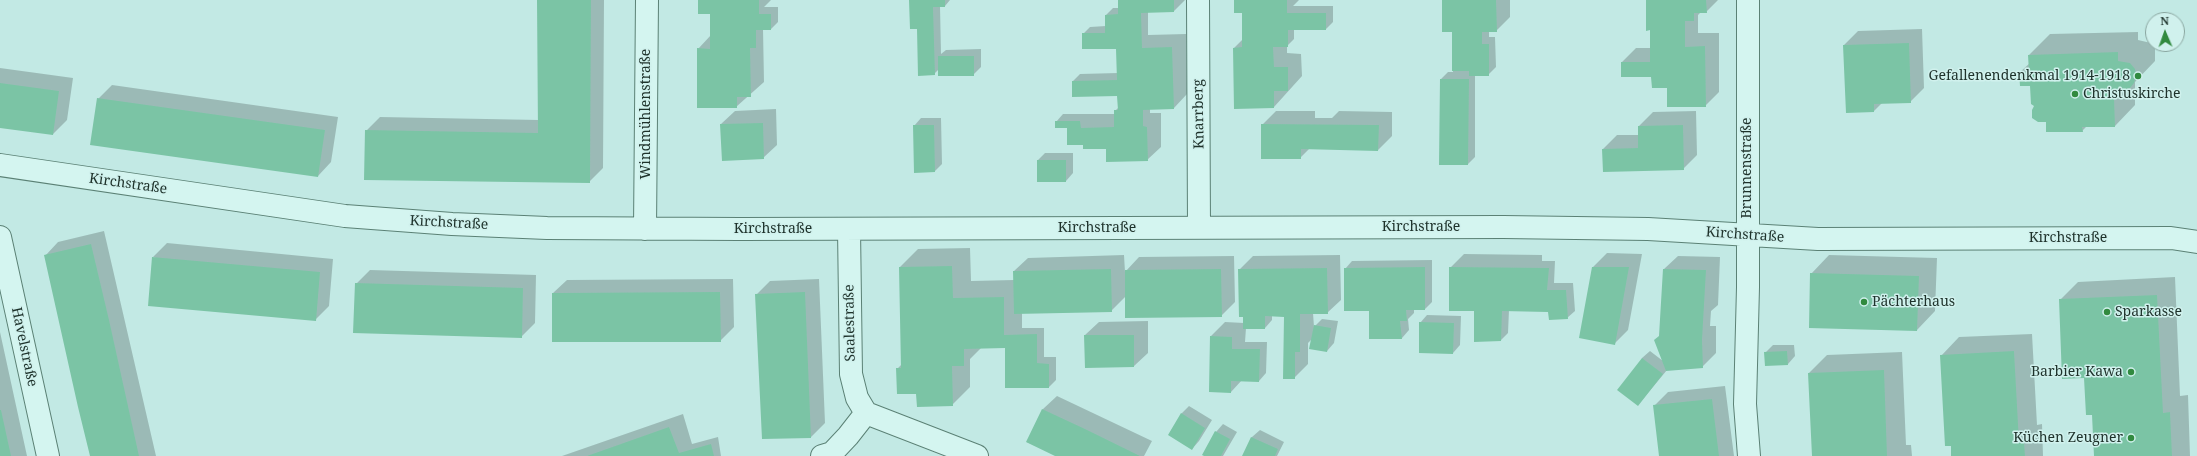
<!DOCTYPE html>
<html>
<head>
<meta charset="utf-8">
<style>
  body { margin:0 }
  #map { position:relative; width:2197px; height:456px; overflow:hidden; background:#c2e9e4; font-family:"Noto Serif",serif }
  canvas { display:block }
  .north { position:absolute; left:2145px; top:12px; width:40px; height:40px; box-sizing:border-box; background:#d0f1ed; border:1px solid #89a59f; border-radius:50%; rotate:358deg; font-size:11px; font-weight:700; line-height:16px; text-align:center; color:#1e322b }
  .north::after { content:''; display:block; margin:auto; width:14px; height:18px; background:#318a3f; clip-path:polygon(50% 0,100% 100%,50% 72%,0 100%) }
</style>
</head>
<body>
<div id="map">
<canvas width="2197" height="456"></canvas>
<div class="north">N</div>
</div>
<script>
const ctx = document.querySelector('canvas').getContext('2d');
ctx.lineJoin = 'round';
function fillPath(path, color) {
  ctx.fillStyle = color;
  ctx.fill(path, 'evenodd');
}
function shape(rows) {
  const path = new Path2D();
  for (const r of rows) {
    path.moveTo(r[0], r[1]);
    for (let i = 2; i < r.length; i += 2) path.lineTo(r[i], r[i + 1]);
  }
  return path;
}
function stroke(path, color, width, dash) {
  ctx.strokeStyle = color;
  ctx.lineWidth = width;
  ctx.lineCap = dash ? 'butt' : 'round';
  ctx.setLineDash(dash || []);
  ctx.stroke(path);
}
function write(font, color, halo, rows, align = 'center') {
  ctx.font = font + ' "Noto Serif",serif';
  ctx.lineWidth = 3;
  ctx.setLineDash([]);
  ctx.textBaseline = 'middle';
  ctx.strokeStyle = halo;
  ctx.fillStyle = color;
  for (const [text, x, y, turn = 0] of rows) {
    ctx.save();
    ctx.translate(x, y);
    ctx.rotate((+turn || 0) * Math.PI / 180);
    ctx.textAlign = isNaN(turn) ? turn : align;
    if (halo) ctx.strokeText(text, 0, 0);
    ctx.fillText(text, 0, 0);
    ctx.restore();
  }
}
fillPath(shape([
  [538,0,604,0,603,168,589,182,366,131,380,117,539,120],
  [699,0,771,0,764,7,778,7,778,22,771,29,763,29,764,82,736,107,698,49,711,35,711,15],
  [910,0,950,0,945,6,940,6,941,54,946,50,981,49,981,67,973,75,939,69,934,74],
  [1119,0,1185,0,1174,11,1148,12,1148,35,1186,34,1187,94,1174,108,1150,108,1150,113,1161,113,1161,147,1147,160,1107,148,1084,144,1068,127,1056,122,1063,114,1115,114,1115,111,1119,107,1118,94,1073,81,1080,74,1118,73,1117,48,1083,34,1090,27,1106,26,1106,15,1113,8,1119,8],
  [1235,0,1299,0,1293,6,1333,6,1333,22,1326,29,1294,29,1294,39,1287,46,1287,53,1301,54,1302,76,1274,107,1234,48,1243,39,1243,14],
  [1443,0,1510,0,1510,17,1496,31,1489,31,1489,37,1495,37,1496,67,1488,75,1475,75,1475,157,1468,164,1441,79,1448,72,1453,72,1453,31],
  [1647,0,1718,0,1706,12,1701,12,1698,15,1698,33,1719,33,1719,92,1705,106,1668,87,1653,76,1622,76,1622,62,1636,48,1651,48,1651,29],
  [1922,29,1924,88,1910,102,1882,103,1874,111,1844,45,1858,31],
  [2138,32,2138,40,2151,43,2155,48,2155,61,2135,82,2135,105,2115,126,2087,126,2082,131,2047,120,2036,105,2031,85,2020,72,2030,63,2029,55,2050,34],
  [0,68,73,78,67,120,53,134,0,127],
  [112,85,338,117,331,162,318,176,98,99],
  [776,109,777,145,763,158,721,124,735,111],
  [1276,111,1315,111,1315,118,1332,118,1339,111,1392,112,1392,136,1378,150,1310,148,1300,158,1262,125],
  [1696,111,1697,155,1683,169,1603,149,1617,135,1639,135,1639,126,1653,112],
  [921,118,941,118,942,164,934,172,914,126],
  [1045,153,1073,153,1073,173,1066,181,1038,160],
  [104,231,156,456,91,456,45,256,58,242],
  [167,243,333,259,329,306,315,320,153,257],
  [970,248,971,281,1014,280,1014,271,1028,258,1124,255,1125,272,1139,257,1234,256,1235,302,1221,316,1126,296,1111,311,1022,313,1022,328,1044,328,1044,357,1056,357,1056,380,1049,387,1005,347,981,348,970,359,970,387,952,405,917,393,897,369,902,364,900,267,918,249],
  [1607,253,1642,254,1628,330,1614,344,1593,267],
  [1464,254,1542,255,1542,261,1555,261,1554,283,1573,283,1575,311,1567,318,1549,311,1509,310,1508,333,1501,340,1475,312,1450,268],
  [1340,255,1341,300,1327,313,1313,313,1314,327,1322,319,1338,321,1334,343,1327,351,1312,339,1308,343,1308,364,1294,378,1285,316,1272,316,1272,320,1265,328,1246,328,1245,342,1267,342,1266,373,1259,381,1242,380,1231,392,1211,336,1225,322,1244,323,1239,270,1253,256],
  [1829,255,1937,258,1935,311,1917,330,1811,274],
  [1678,256,1720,257,1718,305,1711,311,1710,326,1716,326,1716,353,1702,367,1667,370,1638,405,1642,358,1650,351,1663,361,1660,335,1664,269],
  [1432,260,1432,302,1425,309,1414,309,1414,313,1408,319,1409,330,1402,338,1370,310,1345,269,1352,261],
  [370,270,536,275,535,323,521,337,356,284],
  [2175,277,2180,396,2188,395,2190,456,2095,456,2093,414,2085,377,2060,300,2078,282],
  [733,279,734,327,720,341,553,293,567,280],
  [819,279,825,423,811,437,763,438,756,295,770,281],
  [1427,315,1461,316,1460,345,1453,353,1420,323],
  [1148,321,1148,353,1134,366,1086,367,1085,335,1099,322],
  [0,332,27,456,0,456],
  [2032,334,2037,425,2042,424,2043,456,1952,456,1941,356,1959,337],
  [1773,345,1794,345,1795,356,1788,364,1765,353],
  [1902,352,1906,445,1911,445,1912,456,1813,456,1809,373,1827,355],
  [1725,386,1734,456,1660,456,1654,406,1668,392],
  [1057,396,1152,441,1144,456,1057,456,1027,442,1043,409],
  [1189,406,1212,420,1199,441,1192,449,1169,434,1182,413],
  [683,414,692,444,718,437,721,456,562,456],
  [1223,424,1237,432,1223,456,1206,456,1216,432],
  [1260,430,1284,442,1277,456,1243,456,1252,437]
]), '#0003');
fillPath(shape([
  [537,0,591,0,590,183,364,180,365,130,538,133],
  [698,0,759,0,759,14,771,14,771,30,756,30,756,48,750,48,751,97,737,97,737,108,697,108,697,48,710,49,710,14,698,14],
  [909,0,945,0,945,7,933,7,935,75,918,76,917,29,910,29],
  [1118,0,1174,0,1174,12,1141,13,1142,48,1172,47,1174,109,1143,110,1143,126,1147,127,1148,161,1106,162,1106,149,1083,149,1083,145,1067,145,1067,128,1055,128,1055,121,1080,121,1081,128,1114,127,1114,110,1118,110,1117,96,1072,97,1072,81,1117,80,1116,49,1082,49,1082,33,1105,33,1105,15,1118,14],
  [1234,0,1287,0,1287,13,1326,13,1326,30,1288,30,1288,47,1273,47,1274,67,1288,67,1288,91,1274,91,1274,108,1234,109,1233,48,1242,47,1242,13,1234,13],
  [1442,0,1496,0,1497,32,1482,32,1482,44,1489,44,1489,76,1469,76,1469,71,1452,71,1452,32,1442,32],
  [1646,0,1706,0,1707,13,1694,13,1694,21,1685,21,1685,47,1705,46,1706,107,1667,107,1667,88,1652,88,1651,77,1621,77,1621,62,1650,62,1650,30,1646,31],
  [1909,43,1911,103,1874,104,1874,112,1846,113,1843,45],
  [2118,52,2118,61,2130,63,2135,69,2136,76,2134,83,2130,88,2119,91,2120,97,2114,98,2115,127,2082,127,2083,132,2046,132,2046,122,2038,122,2032,118,2032,110,2034,106,2031,104,2030,86,2020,86,2019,72,2029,72,2028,55],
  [938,56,974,56,974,76,938,76],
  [1440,79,1469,79,1468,165,1439,165],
  [0,83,59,91,53,135,0,128],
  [97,98,325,130,318,177,90,145],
  [763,123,764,159,722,161,720,124],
  [1261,124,1379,125,1378,151,1301,149,1301,159,1261,159],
  [913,125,934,125,935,172,914,173],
  [1683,125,1684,170,1603,172,1602,149,1638,148,1638,126],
  [1037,160,1066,160,1066,182,1037,182],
  [91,244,109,320,139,456,90,456,78,407,44,255],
  [152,257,320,272,316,321,148,306],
  [952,266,953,298,1004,297,1004,335,1037,334,1037,363,1049,364,1049,388,1005,388,1005,348,964,349,964,366,952,366,953,406,917,407,916,394,897,394,896,368,901,368,899,267],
  [1425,267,1425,310,1406,310,1407,321,1400,321,1402,339,1369,339,1369,311,1344,311,1344,268],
  [1449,267,1549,268,1547,290,1566,290,1568,319,1549,320,1548,312,1502,311,1501,341,1474,342,1474,311,1449,311],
  [1592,267,1629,267,1615,345,1579,338],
  [1327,268,1328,314,1300,314,1300,352,1295,352,1295,379,1283,379,1284,317,1265,316,1265,329,1243,329,1243,317,1239,317,1238,269],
  [1111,269,1112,312,1014,314,1013,271],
  [1221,269,1222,317,1125,318,1125,270],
  [1663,269,1706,270,1702,340,1703,368,1666,371,1654,340,1659,336],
  [1810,273,1919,276,1917,331,1809,328],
  [355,283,523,288,522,338,353,333],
  [720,292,721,342,552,342,552,293],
  [805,292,811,438,762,439,755,294],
  [2157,295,2163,413,2170,412,2172,456,2094,456,2092,415,2086,415,2084,378,2062,379,2059,299],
  [1419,322,1454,323,1453,354,1419,353],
  [1314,325,1331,328,1327,352,1309,349],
  [1084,335,1134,335,1134,367,1085,368],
  [1210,336,1232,337,1232,349,1260,349,1259,382,1231,381,1231,393,1209,392],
  [1787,351,1788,365,1765,366,1764,352],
  [2014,351,2019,442,2024,442,2025,456,1951,456,1951,446,1945,446,1940,355],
  [1642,358,1663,374,1638,406,1617,390],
  [1884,370,1887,456,1812,456,1808,373],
  [1712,399,1719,456,1659,456,1653,405],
  [1042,409,1085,429,1140,456,1055,456,1026,442],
  [0,410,1,410,11,456,0,456],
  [1181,413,1205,428,1192,450,1168,435],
  [669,427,679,453,711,444,714,456,587,456],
  [1215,431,1230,439,1221,456,1204,456,1202,455],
  [1251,437,1278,449,1275,456,1242,456]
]), '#7bc4a5');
const street = shape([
  [1198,0,1199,227],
  [1748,0,1748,287,1745,404,1749,456],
  [0,165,345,216,452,224,547,228,740,229,1503,227,1648,229,1818,239,2171,238,2197,242],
  [645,229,647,0],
  [0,237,48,456],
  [866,413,977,456],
  [822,456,832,453,848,436,866,413,857,398,851,374,849,229]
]);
stroke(street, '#5b8175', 24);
stroke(street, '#d4f5f0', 22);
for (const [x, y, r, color] of [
  [2138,76,4,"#318a3f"],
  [2075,94,4,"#318a3f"],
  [1864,302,4,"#318a3f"],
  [2107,312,4,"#318a3f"],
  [2131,372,4,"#318a3f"],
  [2131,438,4,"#318a3f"]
]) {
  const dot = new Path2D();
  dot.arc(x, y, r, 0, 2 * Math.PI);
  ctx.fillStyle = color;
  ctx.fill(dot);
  stroke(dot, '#d0f1ed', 1.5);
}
write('14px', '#1e322b', '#d0f1ed', [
  ["Gefallenendenkmal 1914-1918",2130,76],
  ["Christuskirche",2083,94,"left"],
  ["Pächterhaus",1872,302,"left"],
  ["Sparkasse",2115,312,"left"],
  ["Barbier Kawa",2123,372],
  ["Küchen Zeugner",2123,438]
], 'right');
write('14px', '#1e322b', '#d0f1ed', [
  ["Windmühlenstraße",646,114,-90],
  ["Knarrberg",1199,114,-91],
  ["Brunnenstraße",1747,168,-90],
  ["Kirchstraße",128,184,8],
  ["Kirchstraße",449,223,3],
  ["Kirchstraße",1421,227],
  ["Kirchstraße",1097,228],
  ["Kirchstraße",773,229],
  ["Kirchstraße",1745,235,4],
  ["Kirchstraße",2068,238],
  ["Saalestraße",850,323,-91],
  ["Havelstraße",24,347,78]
]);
</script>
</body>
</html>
